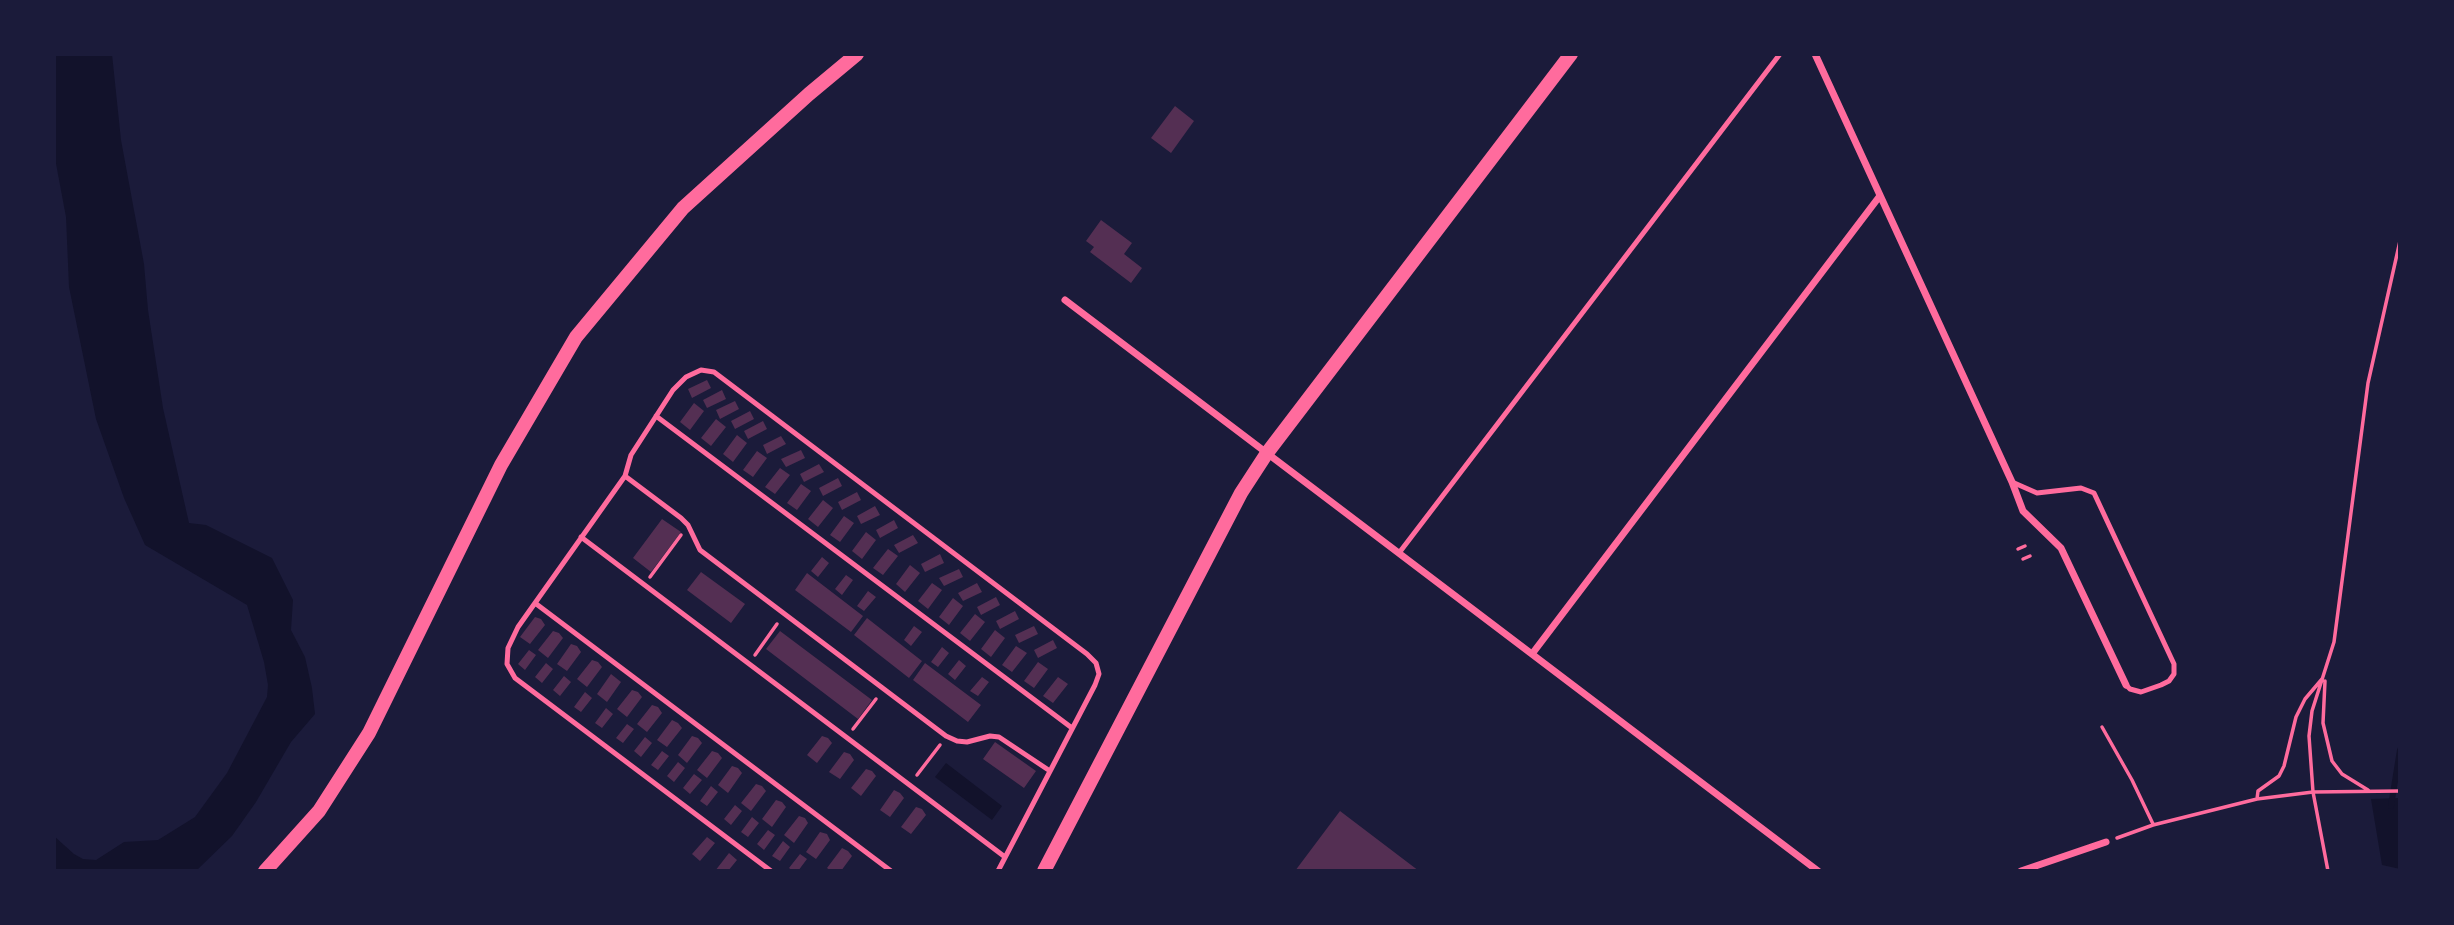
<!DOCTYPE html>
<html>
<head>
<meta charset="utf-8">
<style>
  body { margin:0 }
  #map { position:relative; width:2454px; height:925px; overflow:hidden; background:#1b1b3a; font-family:"Crimson Pro",serif }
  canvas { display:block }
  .frame { position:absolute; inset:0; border:56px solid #1b1b3a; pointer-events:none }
</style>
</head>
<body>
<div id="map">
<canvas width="2454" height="925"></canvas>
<div class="frame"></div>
</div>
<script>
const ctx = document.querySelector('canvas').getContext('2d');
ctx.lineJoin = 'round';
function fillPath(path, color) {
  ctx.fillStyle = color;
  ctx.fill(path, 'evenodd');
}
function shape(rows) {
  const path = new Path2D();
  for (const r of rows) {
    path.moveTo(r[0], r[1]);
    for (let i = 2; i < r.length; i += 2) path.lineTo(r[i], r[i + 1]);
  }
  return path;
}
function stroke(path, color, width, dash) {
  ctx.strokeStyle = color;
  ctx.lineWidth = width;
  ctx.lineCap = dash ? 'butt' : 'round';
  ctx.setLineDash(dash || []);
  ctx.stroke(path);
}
fillPath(shape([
  [54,54,112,54,121,140,144,264,148,310,163,408,189,523,206,525,272,558,293,600,291,630,305,657,312,688,315,714,291,742,256,802,232,836,196,871,54,871,54,836,74,854,83,859,96,860,124,842,158,840,195,817,227,773,267,697,268,685,264,662,247,605,145,545,124,498,96,419,69,287,66,217,54,153],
  [946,763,1002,806,992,820,935,777],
  [2400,798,2400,869,2382,865,2371,799]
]), '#12122b');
stroke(shape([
  [2391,806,2400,750]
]), '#12122b', 6);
fillPath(shape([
  [1175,106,1194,121,1171,153,1151,138],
  [1101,220,1132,243,1124,254,1142,268,1131,283,1090,252,1094,247,1086,241],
  [707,380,711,388,692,398,688,389],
  [722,390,726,399,707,408,703,400],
  [735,401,739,409,720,419,716,410],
  [694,403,704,411,690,430,680,422],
  [750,411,754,419,735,429,731,421],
  [716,419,726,427,711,446,701,438],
  [763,421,767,429,748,439,744,431],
  [737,435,747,443,733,462,723,454],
  [781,436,786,444,767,454,763,445],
  [801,450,805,458,786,467,781,459],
  [757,451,767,458,753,477,743,470],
  [819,464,824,472,804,482,800,474],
  [780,468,790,475,775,494,765,487],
  [838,478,842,486,823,496,819,488],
  [801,484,811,491,797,510,787,503],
  [857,492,861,500,842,510,838,502],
  [823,500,833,508,818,527,808,519],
  [875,506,880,515,861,524,857,516],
  [844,516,854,523,840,542,830,535],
  [662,519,681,532,651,572,633,558],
  [894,520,898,528,880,538,876,530],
  [866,532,876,540,862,559,852,551],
  [913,535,918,543,899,553,894,545],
  [888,549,898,556,883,575,873,568],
  [940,554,944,563,925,572,921,564],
  [822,557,829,563,818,577,811,571],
  [910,565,920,573,905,592,896,584],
  [959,569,963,577,944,586,939,578],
  [701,572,745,604,731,623,687,590],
  [807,573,863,616,851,632,795,590],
  [846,575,853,580,842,595,835,589],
  [932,583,942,590,928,609,918,601],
  [977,583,982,592,963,601,958,593],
  [868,591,876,597,864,611,857,606],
  [996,597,1000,605,981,615,977,607],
  [953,598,963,606,949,625,939,617],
  [1015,611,1019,619,1000,629,996,621],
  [975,614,985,622,970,641,960,633],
  [535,617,541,619,545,625,530,644,520,637],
  [867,618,922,661,909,678,854,635],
  [914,626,922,632,911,646,904,640],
  [1034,626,1038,634,1019,643,1015,635],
  [995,630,1005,638,991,657,981,649],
  [553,631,559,633,563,638,548,658,538,650],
  [780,631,872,700,858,719,766,649],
  [1053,640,1057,648,1038,658,1034,650],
  [571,644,577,646,581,652,567,671,557,664],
  [1016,646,1027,653,1012,672,1002,665],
  [942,647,949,653,938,667,931,662],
  [529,650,536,655,525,670,518,664],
  [592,660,598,662,602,667,587,687,577,679],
  [959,660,966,666,955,680,948,674],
  [1038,662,1048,669,1034,688,1024,681],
  [546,663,553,669,542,683,535,677],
  [925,663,981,705,968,722,913,680],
  [611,674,621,682,607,702,597,694],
  [564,676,571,682,560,696,553,690],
  [982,677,989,682,978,696,970,691],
  [1058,677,1068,684,1053,703,1043,696],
  [632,690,638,692,642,697,627,717,617,709],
  [585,692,592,698,581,712,574,707],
  [652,705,658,707,662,713,647,732,637,724],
  [606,708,613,714,602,728,595,723],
  [672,720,678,723,682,728,667,747,657,740],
  [627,724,634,729,623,743,616,738],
  [692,736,698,738,702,743,687,763,678,755],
  [822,736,828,738,832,743,817,763,807,755],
  [645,737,652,743,641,757,634,751],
  [995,742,1036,771,1024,788,983,759],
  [662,751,669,756,658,770,651,765],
  [712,751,718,753,722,758,707,778,697,770],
  [844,752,850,754,854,760,840,779,829,772],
  [678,762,685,768,674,782,667,776],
  [732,766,738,768,742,773,728,793,718,785],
  [866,769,872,771,876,776,861,796,851,788],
  [694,774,702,780,690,794,683,788],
  [756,784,762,786,766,791,751,811,741,803],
  [711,786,718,792,707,806,700,801],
  [894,790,900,793,904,798,890,817,880,810],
  [776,800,782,802,786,807,772,827,762,819],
  [735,805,742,811,731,825,724,819],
  [916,807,922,809,926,815,911,834,901,827],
  [1340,811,1419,871,1295,871],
  [799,816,805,818,808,823,794,843,784,835],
  [752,817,759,823,748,837,741,832],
  [768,830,775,835,764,850,757,844],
  [820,832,827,834,830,840,816,859,806,852],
  [707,837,715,843,700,861,692,854],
  [783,841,790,847,780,861,772,856],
  [842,848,848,851,852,856,841,871,831,871,827,868],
  [729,853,737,860,728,871,715,871],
  [800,854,807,859,798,871,793,871,789,868]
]), '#542f53');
stroke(shape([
  [2018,549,2025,546],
  [2023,559,2030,556],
  [650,577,681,535],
  [755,655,777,624],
  [2325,681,2323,723,2332,761,2342,774,2368,790],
  [2102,727,2132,780,2153,824],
  [853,729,876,699],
  [917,775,940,745],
  [2257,799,2258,791,2279,776,2284,766,2296,717,2305,699,2322,679],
  [2117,838,2153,825,2257,799,2313,792,2400,791],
  [2328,871,2313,792,2309,736,2312,711,2334,642,2368,383,2400,241]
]), '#ff6b9d', 3.5);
stroke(shape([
  [656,416,1072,728],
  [625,476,681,518,688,525,700,550,946,736,957,741,967,742,990,736,999,737,1050,771],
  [2012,482,2037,493,2081,488,2094,493,2174,664,2174,674,2169,681,2161,685,2141,692,2130,689,2126,685],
  [581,537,1005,857],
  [1399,553,1780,54],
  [535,603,891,871],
  [771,871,515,678,507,664,508,648,518,627,625,476,631,455,673,390,686,377,701,370,714,372,1087,654,1096,663,1099,674,1095,685,998,871]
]), '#ff6b9d', 5);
stroke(shape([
  [1815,54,2012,482,2023,511,2061,548,2126,685],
  [1065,300,1818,871],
  [1532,654,1879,197],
  [2021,871,2106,842]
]), '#ff6b9d', 7);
stroke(shape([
  [265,871,319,811,369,733,501,465,576,337,683,208,809,94,857,54],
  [1044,871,1241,493,1267,453,1571,54]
]), '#ff6b9d', 14);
</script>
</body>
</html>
